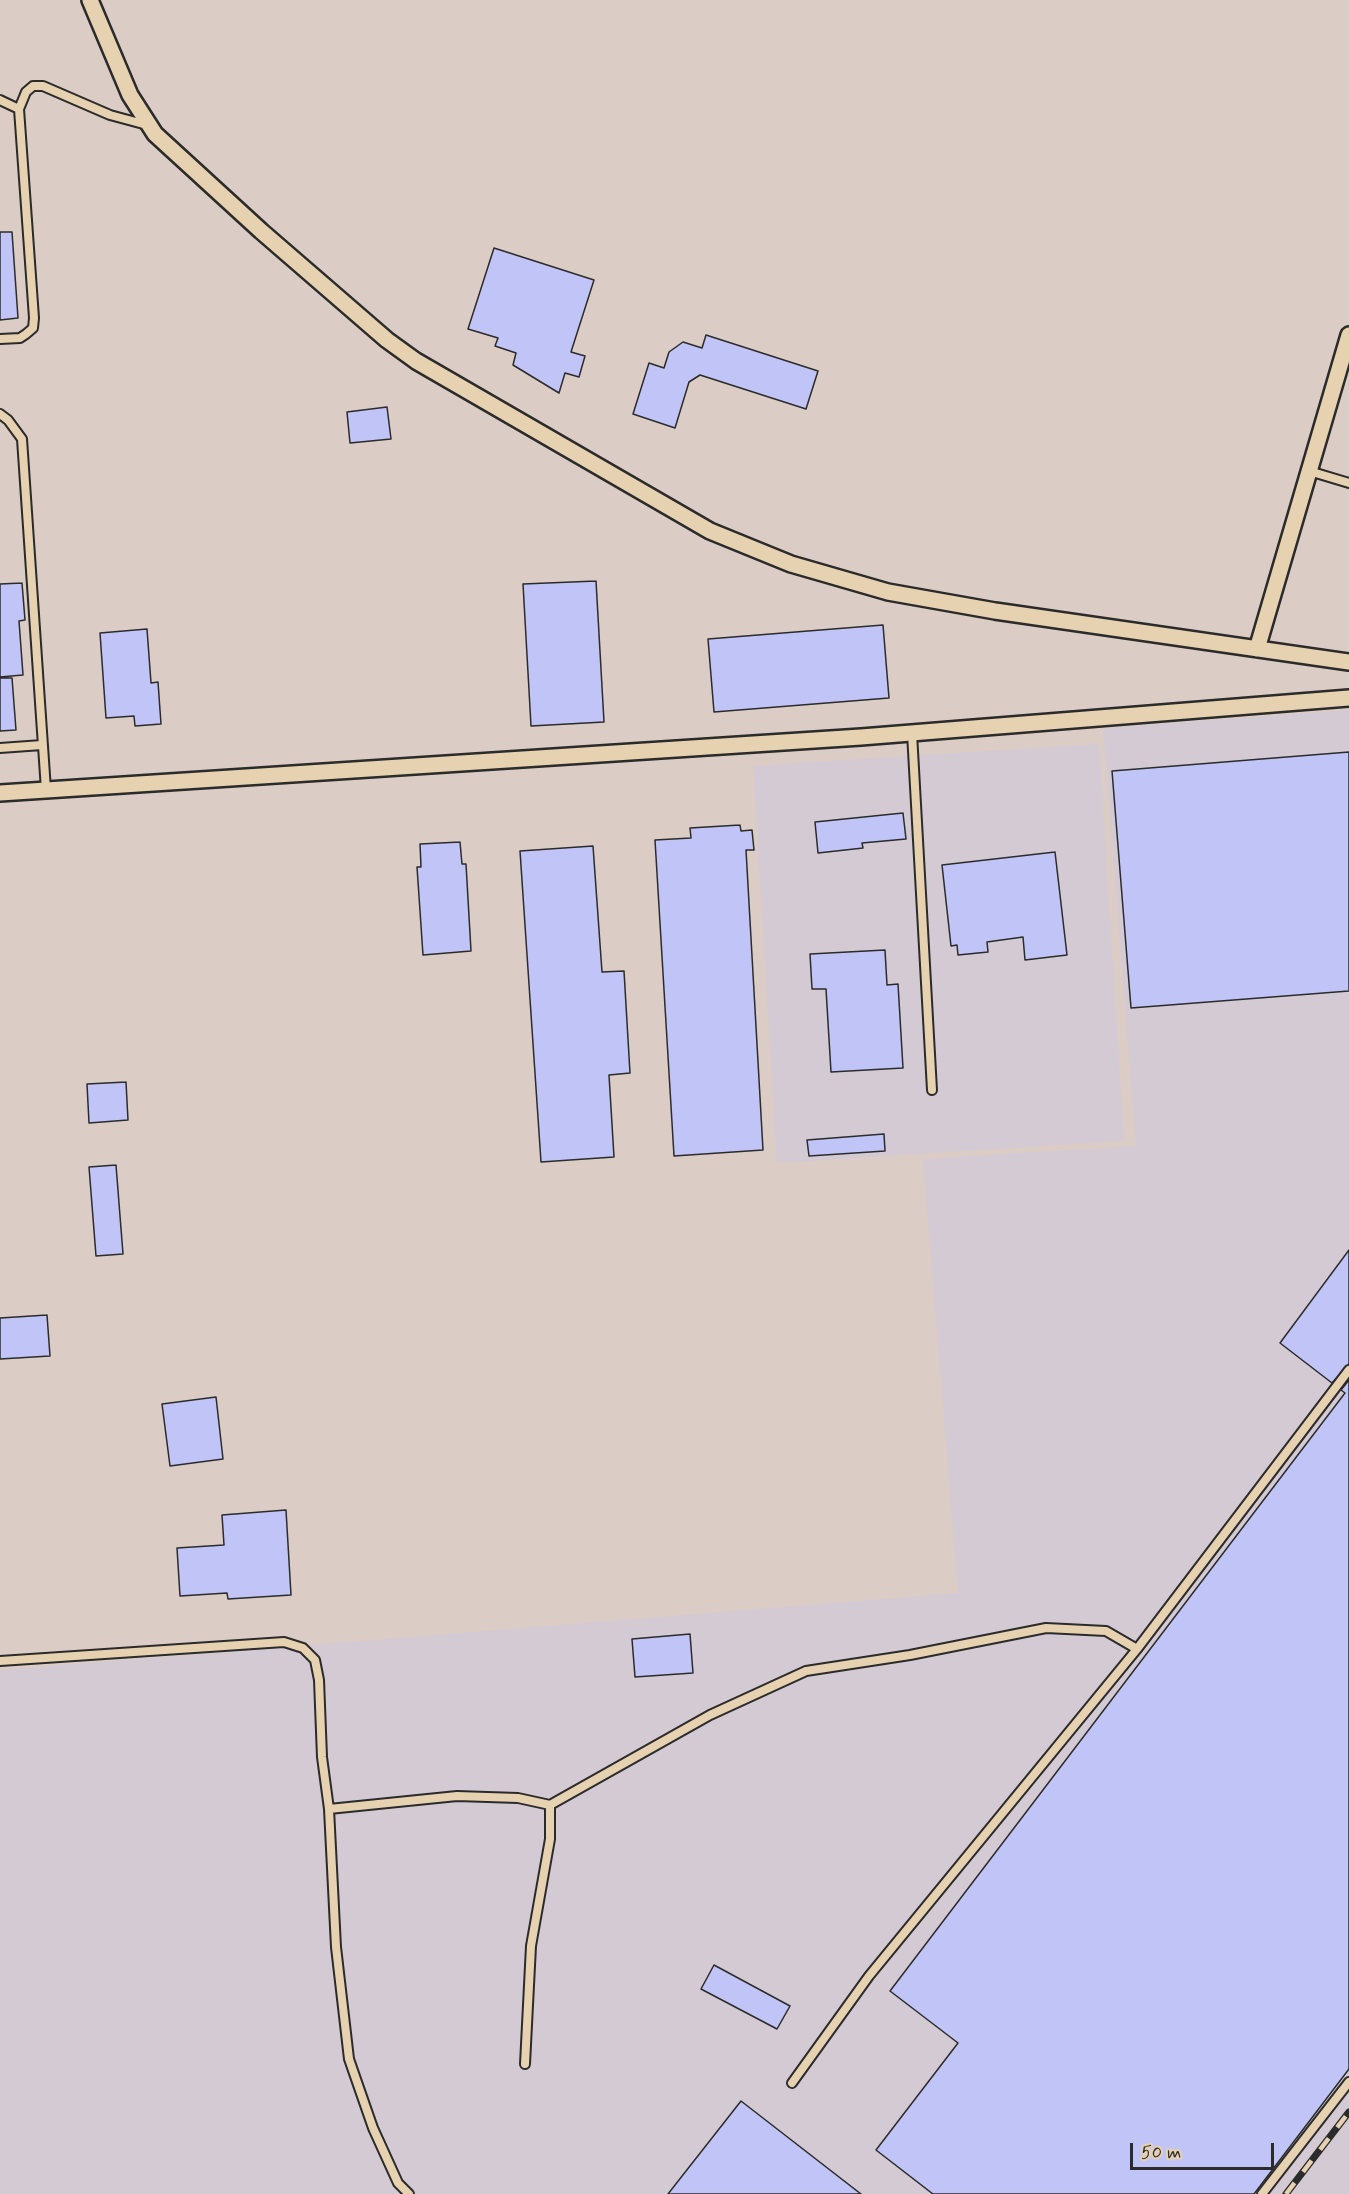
<!DOCTYPE html>
<html>
<head>
<meta charset="utf-8">
<style>
  body { margin:0 }
  #map { position:relative; width:1349px; height:2194px; overflow:hidden; background:#dbcdc5; font-family:Mynerve,sans-serif }
  canvas { display:block }
  .scale { position:absolute; left:1130px; top:2143px; width:144px; height:27px; box-sizing:border-box; border:3px solid #2b2b2b; border-top:0; padding-left:8px; font-size:18px; line-height:21px; white-space:nowrap; color:#2b2b2b; -webkit-text-stroke:4px #e6d1b0; paint-order:stroke }
</style>
</head>
<body>
<div id="map">
<canvas width="1349" height="2194"></canvas>
<div class="scale">50 m</div>
</div>
<script>
const ctx = document.querySelector('canvas').getContext('2d');
ctx.lineJoin = 'round';
function fillPath(path, color) {
  ctx.fillStyle = color;
  ctx.fill(path, 'evenodd');
}
function shape(rows) {
  const path = new Path2D();
  for (const r of rows) {
    path.moveTo(r[0], r[1]);
    for (let i = 2; i < r.length; i += 2) path.lineTo(r[i], r[i + 1]);
  }
  return path;
}
function stroke(path, color, width, dash) {
  ctx.strokeStyle = color;
  ctx.lineWidth = width;
  ctx.lineCap = dash ? 'butt' : 'round';
  ctx.setLineDash(dash || []);
  ctx.stroke(path);
}
fillPath(shape([
  [1349,710,1349,2194,0,2194,0,1670,958,1593,923,1159,1136,1146,1103,728],
  [1099,744,1124,1141,777,1163,753,766]
]), '#d3cad4');
const building = shape([
  [0,232,12,232,18,318,0,320,0,232],
  [494,248,594,280,571,352,585,356,579,377,565,373,559,393,513,365,516,353,495,346,498,338,468,329,494,248],
  [706,335,818,371,806,409,700,375,689,382,675,428,633,414,649,363,664,368,669,352,683,342,702,348,706,335],
  [387,407,391,439,350,443,347,412,387,407],
  [596,581,604,722,531,726,523,584,596,581],
  [22,583,25,620,19,621,23,675,0,677,0,584,22,583],
  [883,625,889,698,714,712,708,639,883,625],
  [147,629,151,683,158,682,161,724,135,726,134,716,106,718,100,633,147,629],
  [0,678,12,678,16,730,0,731,0,678],
  [1349,752,1349,991,1131,1008,1112,771,1349,752],
  [903,813,906,839,862,843,863,848,818,853,815,822,903,813],
  [740,825,741,831,752,830,754,850,746,850,763,1150,674,1156,655,840,691,838,690,828,740,825],
  [460,842,462,864,466,864,471,951,423,955,417,867,421,867,420,844,460,842],
  [593,846,602,972,624,971,630,1073,609,1075,614,1157,541,1162,520,851,593,846],
  [1055,852,1067,955,1025,960,1023,937,987,942,988,952,958,955,957,945,951,946,942,865,1055,852],
  [885,950,887,985,898,984,903,1068,831,1072,826,989,812,989,810,954,885,950],
  [126,1082,128,1120,89,1123,87,1084,126,1082],
  [884,1134,885,1151,809,1156,807,1140,884,1134],
  [116,1165,123,1254,96,1256,89,1167,116,1165],
  [1349,1250,1349,1364,1332,1383,1280,1343,1349,1250],
  [47,1315,50,1356,0,1359,0,1318,47,1315],
  [1349,1380,1349,2069,1254,2194,933,2194,876,2150,958,2043,890,1991,1345,1393,1341,1390,1349,1380],
  [216,1397,223,1459,170,1466,162,1404,216,1397],
  [286,1510,291,1595,228,1599,227,1593,180,1596,177,1548,224,1545,222,1515,286,1510],
  [690,1634,693,1673,635,1677,632,1639,690,1634],
  [714,1965,790,2006,777,2029,701,1989,714,1965],
  [741,2101,861,2194,668,2194,741,2101]
]);
fillPath(building, '#c1c4f6');
stroke(building, '#2b2b2b', 1.5);
const service = shape([
  [0,100,19,109],
  [0,339,20,338,26,334,33,328,34,318,19,109,26,92,33,86,43,86,110,115,147,125],
  [0,414,8,420,22,439,46,790],
  [1309,471,1349,483],
  [912,733,932,1090],
  [0,748,42,745],
  [0,1661,284,1642,303,1648,315,1660,319,1680,322,1757,329,1809,336,1947,349,2059,373,2128,398,2183,409,2194],
  [329,1809,457,1796,518,1798,550,1805,710,1715,806,1671,910,1655,1046,1628,1106,1631,1137,1649],
  [525,2064,531,1946,550,1839,550,1805],
  [792,2083,869,1976,1137,1649,1349,1370],
  [1262,2194,1349,2082]
]);
const minor = shape([
  [90,0,130,95,155,134,261,231,387,340,416,361,710,531,791,564,888,592,995,611,1349,662],
  [1257,649,1349,335],
  [0,793,861,737,1349,698]
]);
stroke(service, '#2b2b2b', 12);
stroke(minor, '#2b2b2b', 20);
stroke(service, '#e6d1b0', 8);
stroke(minor, '#e6d1b0', 15);
const rail = shape([
  [1286,2194,1349,2112]
]);
stroke(rail, '#2b2b2b', 7);
stroke(rail, '#e6d1b0', 4.5, [14]);
</script>
</body>
</html>
